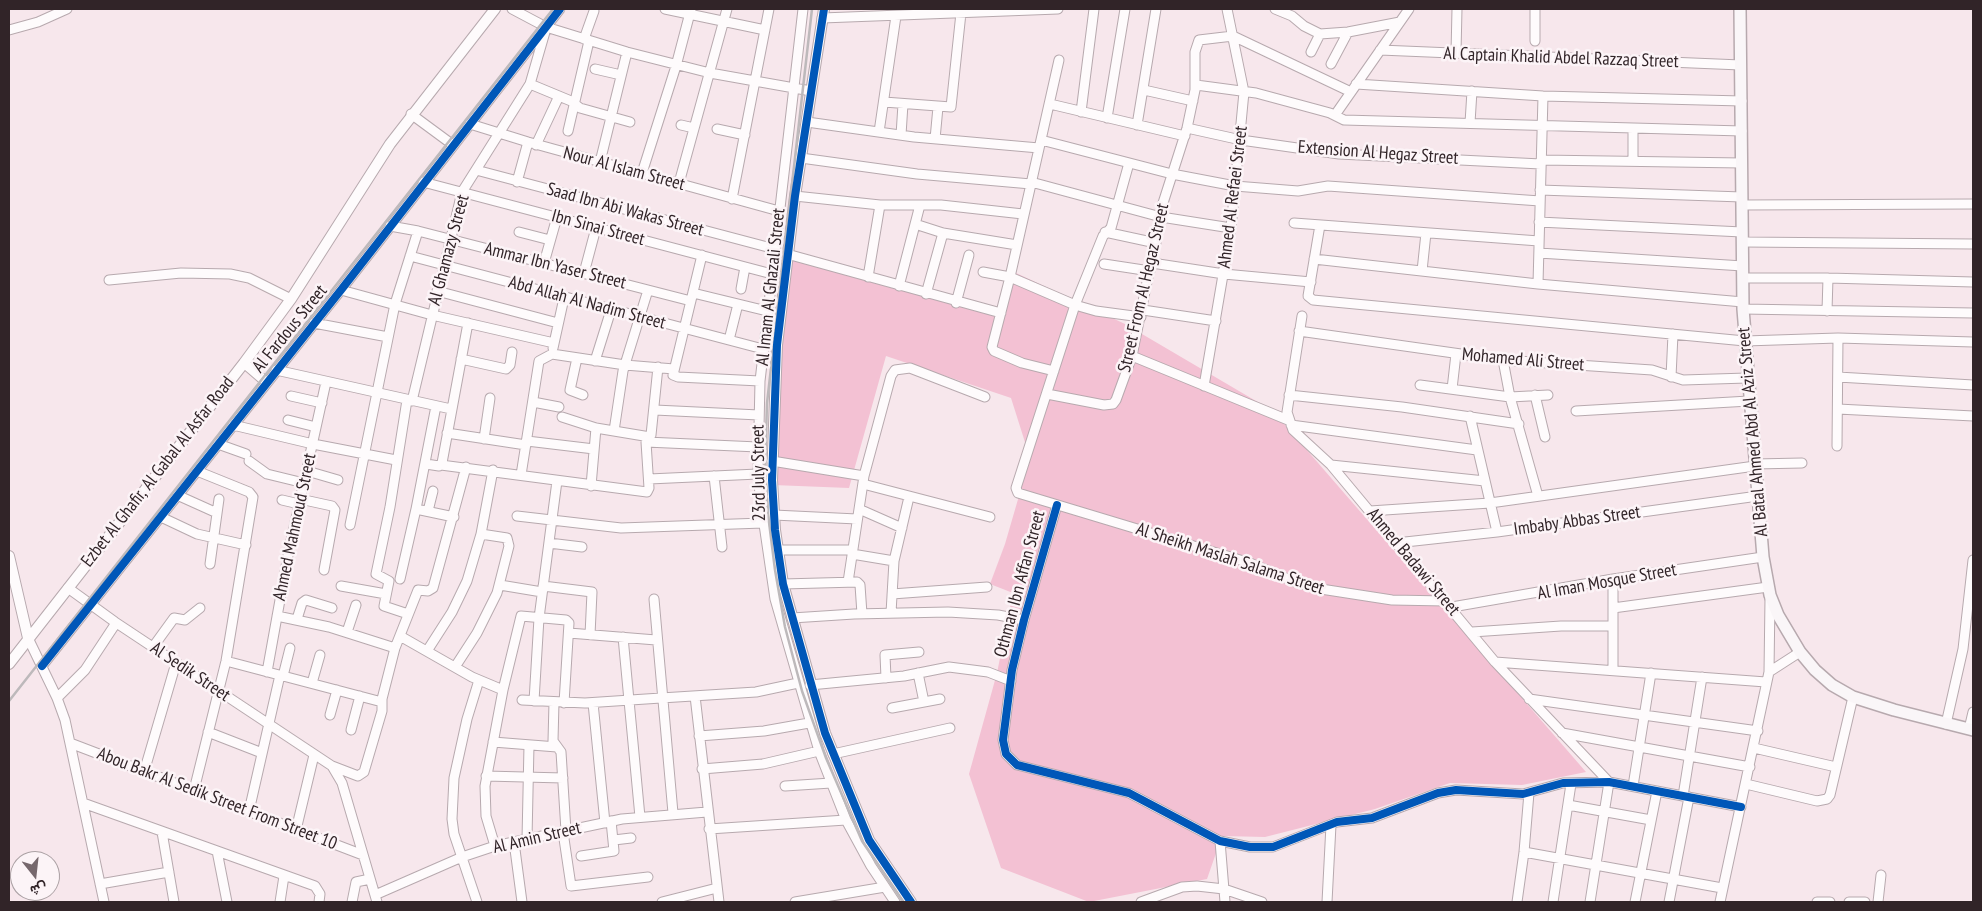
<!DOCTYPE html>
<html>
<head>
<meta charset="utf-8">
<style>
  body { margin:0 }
  #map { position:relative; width:1982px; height:911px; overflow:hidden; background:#f7e7ec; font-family:"PT Sans Narrow",Vazirmatn,sans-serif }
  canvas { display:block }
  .frame { position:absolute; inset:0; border:10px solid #312428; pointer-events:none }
  .north { position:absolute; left:10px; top:851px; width:50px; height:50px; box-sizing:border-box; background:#fcf4f7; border:1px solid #aba1a4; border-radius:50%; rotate:164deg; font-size:14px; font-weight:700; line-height:20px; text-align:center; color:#312428 }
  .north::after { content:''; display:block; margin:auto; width:18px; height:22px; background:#76686d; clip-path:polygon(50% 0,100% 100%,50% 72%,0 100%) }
</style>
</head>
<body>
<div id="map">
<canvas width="1982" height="911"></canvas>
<div class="frame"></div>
<div class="north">ش</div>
</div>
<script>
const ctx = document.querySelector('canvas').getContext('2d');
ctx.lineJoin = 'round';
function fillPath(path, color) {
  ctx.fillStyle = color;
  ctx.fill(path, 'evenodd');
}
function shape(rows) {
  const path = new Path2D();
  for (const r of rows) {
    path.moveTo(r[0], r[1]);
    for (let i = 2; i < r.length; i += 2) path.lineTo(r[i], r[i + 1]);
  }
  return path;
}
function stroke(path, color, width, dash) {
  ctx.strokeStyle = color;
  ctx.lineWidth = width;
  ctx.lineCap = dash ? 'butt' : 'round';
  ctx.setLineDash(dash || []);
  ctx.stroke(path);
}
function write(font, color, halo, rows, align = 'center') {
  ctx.font = font + ' "PT Sans Narrow",sans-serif';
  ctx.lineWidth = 5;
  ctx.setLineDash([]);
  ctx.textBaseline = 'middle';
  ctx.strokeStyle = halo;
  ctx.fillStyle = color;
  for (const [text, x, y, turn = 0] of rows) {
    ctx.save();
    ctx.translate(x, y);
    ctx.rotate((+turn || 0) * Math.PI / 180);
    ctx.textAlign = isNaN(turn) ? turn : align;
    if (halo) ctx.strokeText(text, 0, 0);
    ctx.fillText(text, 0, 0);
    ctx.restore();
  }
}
fillPath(shape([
  [787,259,1001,318,1014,272,1125,324,1273,411,1586,772,1522,785,1450,783,1375,809,1265,837,1222,836,1207,879,1089,902,1001,868,969,774,997,673,1013,593,990,584,1005,544,1030,458,1011,398,886,356,849,488,773,485]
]), '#f3c1d3');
const minor = shape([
  [512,9,546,27,627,52,710,73,811,91],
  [665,9,765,30],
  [803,9,760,381,758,474,761,504,775,599,819,751,846,820,871,866,895,902],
  [1275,9,1292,16,1304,26,1320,34,1348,32,1400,22],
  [822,18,1058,9],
  [9,30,38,22,67,9],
  [545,32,530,84,571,101,580,108,630,122],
  [584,39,594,11],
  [1535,41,1535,9],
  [1380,50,1741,65],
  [1311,52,1320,34],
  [1456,53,1457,9],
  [1331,64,1348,32],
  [595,69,621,75],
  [1356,84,1543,96,1742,101],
  [1196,85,1256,93,1330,113,1344,120,1742,131],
  [1144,90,1193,101],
  [884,102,951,107,961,13],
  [1050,104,1185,136],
  [1081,112,1094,9],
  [411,114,453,145],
  [1335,115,1409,9],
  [1107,118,1125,9],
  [807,122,914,137,1039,148],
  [1470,123,1472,91],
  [470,124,528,142,779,211],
  [681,125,694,128],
  [1137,125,1156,9],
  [1187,128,1241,140,1339,154,1541,164],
  [1633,128,1633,161],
  [717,129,745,135],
  [568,131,589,41],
  [879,132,896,16],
  [901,135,903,104],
  [935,139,938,107],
  [1041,140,1172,174,1235,186,1298,191,1328,186,1540,201],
  [536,145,559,96],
  [801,158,917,174,1031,184],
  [1541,160,1742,163],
  [600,162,627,52],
  [1129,163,1111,228,1103,236,1075,305,1016,488,1018,493,1250,563,1295,582,1321,589,1392,600,1446,601],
  [476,170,775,249],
  [642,173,676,66,691,9],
  [423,182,772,274],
  [517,182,528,142],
  [1031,182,1161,217,1231,228],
  [679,183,727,9],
  [1540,190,1742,197],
  [795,196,880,205,941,205,1023,214],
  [732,199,769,9],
  [1742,205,1973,204],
  [1539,222,1742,232],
  [1294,223,1539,241],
  [915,224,943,233,1017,245],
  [1320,225,1308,296,1313,300,1745,341,1838,338,1973,342],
  [390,226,418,231,691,301],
  [519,232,550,240],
  [1105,232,1156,243],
  [1743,242,1973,244],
  [1539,253,1743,266],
  [787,254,1001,313],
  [702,255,673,375,678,377,760,381],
  [410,256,763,349],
  [1314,259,1538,284,1743,302],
  [544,263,557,217],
  [1152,263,1224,274,1311,282],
  [1104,264,1150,271],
  [1422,271,1426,233],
  [983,272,1010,277,1075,305,1096,311,1141,317],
  [584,273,596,228],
  [868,277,880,205],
  [1743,278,1828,278,1973,282],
  [109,280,181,273,230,274,249,278,291,299],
  [1538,284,1543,96],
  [899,286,920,205],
  [741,289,745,267],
  [341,290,432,315,554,343],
  [437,291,558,323],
  [693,293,767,311],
  [926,294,943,233],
  [956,303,969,255],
  [1743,309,1973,313],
  [1143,310,1216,321],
  [1827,311,1828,278],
  [1302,316,1287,412,1293,430,1331,465,1495,662,1609,782],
  [314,323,388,337],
  [1299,331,1503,360,1652,370,1683,380,1747,378],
  [729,340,738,304],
  [553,348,564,298],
  [552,354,625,365,674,369],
  [1132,356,1288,420],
  [577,358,570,390,583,395],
  [461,359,506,369,510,365,512,352],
  [1503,360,1510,397,1538,496],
  [595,361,611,310],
  [244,363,266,382],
  [276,370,451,409],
  [1054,371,1022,363,994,351,992,347,1010,277,1059,60],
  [1671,377,1673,334],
  [1838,377,1973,385],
  [1420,385,1510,397,1548,395],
  [1204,386,1231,228,1244,92,1227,9],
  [1452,389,1456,354],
  [1047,394,1104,405,1113,404,1116,400,1132,356,1163,203,1187,128,1195,90,1195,52,1199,40,1233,36,1351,92],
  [1289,395,1402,407,1519,424],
  [1535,395,1545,437],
  [291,396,322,403],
  [407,400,390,507,376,574,389,581,384,606,408,614],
  [412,401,462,192,530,84],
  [533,402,559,407],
  [1838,409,1973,416],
  [655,410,759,415],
  [1576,411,1749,401],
  [1470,416,1497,532],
  [562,417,596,428,650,437],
  [288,420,316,427],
  [233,425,313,444,396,460],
  [1291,425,1477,450],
  [614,431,623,371,648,290],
  [447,433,526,445],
  [484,439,490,398],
  [527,441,594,449],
  [646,442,758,447],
  [218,444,246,454],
  [1837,446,1838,338],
  [249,461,267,474,304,483],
  [772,461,864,476],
  [426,464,439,466,442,463,468,323],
  [1755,464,1802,463],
  [441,465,647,492,649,488,646,442,651,435,658,367],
  [1331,465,1485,481],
  [307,471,338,480],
  [521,475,539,361,552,354],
  [714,476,722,547],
  [649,479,758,474],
  [863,484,990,517],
  [591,486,596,428],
  [177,495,217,513],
  [300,499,332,506,335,510,324,570],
  [282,500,299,504],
  [1057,505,1024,620,1012,670,1003,740,1006,754,1017,765,1129,793,1220,841,1250,847,1273,847,1337,822,1372,818,1438,793,1456,790,1523,794,1563,783,1609,782,1741,807],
  [416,509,454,517],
  [859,509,902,528],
  [428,511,433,491],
  [1370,511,1490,503,1755,466],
  [774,515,857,519],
  [517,516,621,528,763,523],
  [161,517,197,534,246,545],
  [350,525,395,304,418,231],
  [549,543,582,547],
  [1396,543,1497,532,1758,496],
  [777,550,852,550],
  [852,554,894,561],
  [210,564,219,499],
  [400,579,416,509,436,406],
  [1613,579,1613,670],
  [848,582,864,476,891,376,895,370,910,368,985,397],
  [783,584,857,582,860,585,862,614],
  [500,585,542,592],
  [341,586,386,594],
  [543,586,592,592,590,635],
  [68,588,115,622,332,766,342,783,377,902],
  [892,594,987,587],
  [654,599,673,813],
  [1452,607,1613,579,1763,557],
  [1613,608,1768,587],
  [891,613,894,561,909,497],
  [277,616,329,627,395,648],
  [792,618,854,614,948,612,998,615,1024,620],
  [297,619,302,603,306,600,332,608],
  [347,632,356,605],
  [1472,632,1561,626,1613,626],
  [569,633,656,640],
  [400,636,472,677,503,690],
  [623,637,640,817],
  [28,638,57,698,65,720,104,902],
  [153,647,174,618,185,620,200,608],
  [427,651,452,612,467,581,481,534,493,470],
  [226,661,382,702],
  [1495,662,1766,682],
  [42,666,341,290,560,9],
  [455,667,477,633,497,593,509,546,507,538,481,534],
  [267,672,289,550,326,382],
  [1769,672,1800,652],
  [918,673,924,702],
  [283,676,290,648],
  [886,678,885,655,919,652],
  [312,683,320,655],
  [810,685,904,676,949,667,988,672,1011,681],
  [695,696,719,902],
  [57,698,85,670,116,623],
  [1529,699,1758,731],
  [522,700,585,703,661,698,756,692,798,683],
  [534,701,539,618,557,481],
  [554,702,553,741,561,752,566,831],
  [593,703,605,823],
  [892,708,940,699],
  [330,715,337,690],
  [1946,724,1963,649,1973,560],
  [1969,729,1973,712],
  [351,730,360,696],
  [208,732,262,753],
  [1562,733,1750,767],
  [699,736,764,731,809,723],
  [493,742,557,747],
  [70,743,363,855],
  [1754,748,1836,767],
  [833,754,950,728],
  [332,766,358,776,364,772,382,711,382,699,395,648,418,590,428,591,433,588,466,467],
  [702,769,763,764,819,751],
  [144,772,176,663],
  [486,776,563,778],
  [1746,784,1817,801,1827,799,1830,795,1853,697],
  [785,786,831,783],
  [1633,786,1651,673],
  [194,790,226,661,253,497,249,492,197,471],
  [1683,796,1702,677],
  [83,803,315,886,320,894,319,902],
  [1568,805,1651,820],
  [249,811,280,675],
  [709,829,846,820],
  [296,830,314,755],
  [162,832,174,902],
  [563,832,571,886,648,877],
  [527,839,529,745],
  [614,840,631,838],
  [1220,841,1225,902],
  [514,842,522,902],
  [495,846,486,816,485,786,503,690,521,616,566,620,569,623,564,703],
  [217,851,227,902],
  [1524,852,1722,888],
  [581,856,614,851,611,821],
  [100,884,169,872],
  [375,895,462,857,495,846,622,819,707,812],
  [280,902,284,876],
  [352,902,356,882,370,879],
  [477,902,454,834,452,819,454,778,467,719,479,680],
  [662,902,717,888],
  [795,902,885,887],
  [1141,902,1182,887,1197,886,1224,889,1262,902],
  [1327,902,1331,825],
  [1517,902,1524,852,1529,793],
  [1553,902,1571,784],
  [1590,902,1609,782],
  [1635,902,1657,791],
  [1669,902,1689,797],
  [1720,902,1769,672,1770,598],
  [1817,902,1830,902],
  [1849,902,1865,902],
  [1878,902,1881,875]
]);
const tertiary = shape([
  [824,9,795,196,777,345,772,480,775,530,783,584,825,733,869,840,911,902],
  [9,556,28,638],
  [9,664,244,363,291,299,390,144,495,9]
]);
const secondary = shape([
  [1740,9,1743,309,1763,557,1770,595,1778,615,1800,652,1815,670,1832,685,1853,697,1894,710,1973,730]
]);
stroke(minor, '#b7a9ae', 11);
stroke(tertiary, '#b7a9ae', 12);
stroke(secondary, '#b7a9ae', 14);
stroke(minor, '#fefbfc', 9);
stroke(tertiary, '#fefbfc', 10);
stroke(secondary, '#faf6f8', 11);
stroke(shape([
  [812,9,767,403,765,469,768,514,775,570,785,627,802,691,826,758,862,841,903,902],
  [9,701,553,9]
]), '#bdb9bb', 2.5);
stroke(shape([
  [824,9,795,196,777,345,772,480,775,530,783,584,825,733,869,840,911,902],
  [1057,505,1024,620,1012,670,1003,740,1006,754,1017,765,1129,793,1220,841,1250,847,1273,847,1337,822,1372,818,1438,793,1456,790,1523,794,1563,783,1609,782,1741,807],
  [42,666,341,290,560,9]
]), '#0057b8', 8);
write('18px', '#312428', '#fcf4f7', [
  ["Al Captain Khalid Abdel Razzaq Street",1561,58,2],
  ["Extension Al Hegaz Street",1378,153,4],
  ["Nour Al Islam Street",624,169,15],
  ["Ahmed Al Refaei Street",1233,197,-83],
  ["Saad Ibn Abi Wakas Street",625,210,15],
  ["Ibn Sinai Street",598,228,15],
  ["Al Ghamazy Street",449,250,-75],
  ["Ammar Ibn Yaser Street",555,266,14],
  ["Al Imam Al Ghazali Street",771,287,-84],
  ["Street From Al Hegaz Street",1144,288,-77],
  ["Abd Allah Al Nadim Street",587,303,15],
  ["Al Fardous Street",290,329,-51],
  ["Mohamed Ali Street",1523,360,5],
  ["Al Batal Ahmed Abd Al Aziz Street",1753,432,-95],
  ["Ezbet Al Ghafir, Al Gabal Al Asfar Road",158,472,-52],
  ["23rd July Street",759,473,-91],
  ["Imbaby Abbas Street",1577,521,-8],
  ["Ahmed Mahmoud Street",295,527,-78],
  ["Al Sheikh Maslah Salama Street",1230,559,18],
  ["Ahmed Badawi Street",1413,562,50],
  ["Al Iman Mosque Street",1607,582,-10],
  ["Othman Ibn Affan Street",1020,584,-75],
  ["Al Sedik Street",190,672,34],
  ["Abou Bakr Al Sedik Street From Street 10",217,799,21],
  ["Al Amin Street",537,838,-13]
]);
</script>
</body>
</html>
